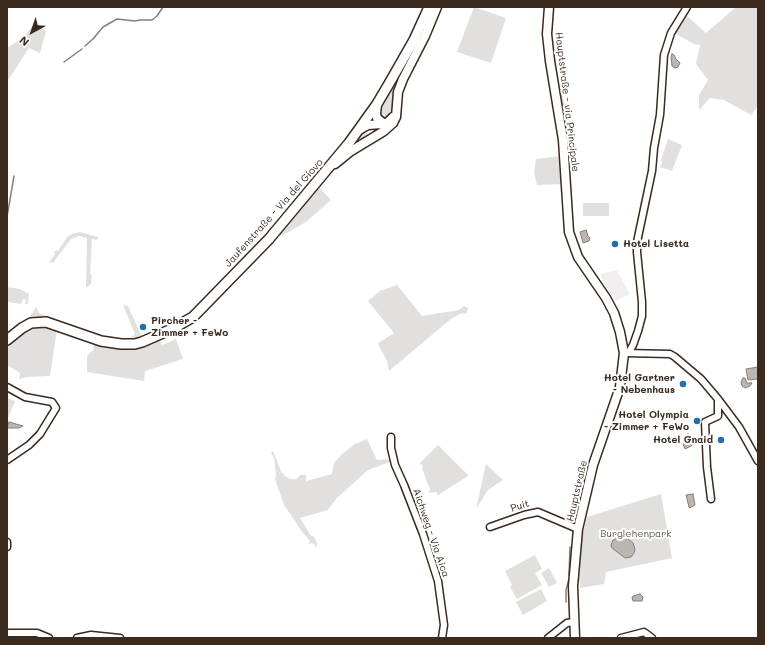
<!DOCTYPE html>
<html>
<head>
<meta charset="utf-8">
<style>
  body { margin:0 }
  #map { position:relative; width:765px; height:645px; overflow:hidden; background:#fff; font-family:Mali,sans-serif }
  canvas { display:block }
  .frame { position:absolute; inset:0; border:8px solid #3b2a1e; pointer-events:none }
  .north { position:absolute; left:12px; top:12px; width:40px; height:40px; -webkit-text-stroke:3px #fff; paint-order:stroke; rotate:220deg; font-size:11px; font-weight:700; line-height:16px; text-align:center; color:#3b2a1e }
  .north::after { content:''; display:block; margin:auto; width:14px; height:18px; background:#3b2a1e; clip-path:polygon(50% 0,100% 100%,50% 72%,0 100%) }
</style>
</head>
<body>
<div id="map">
<canvas width="765" height="645"></canvas>
<div class="frame"></div>
<div class="north">N</div>
</div>
<script>
const ctx = document.querySelector('canvas').getContext('2d');
ctx.lineJoin = 'round';
function fillPath(path, color) {
  ctx.fillStyle = color;
  ctx.fill(path, 'evenodd');
}
function shape(rows) {
  const path = new Path2D();
  for (const r of rows) {
    path.moveTo(r[0], r[1]);
    for (let i = 2; i < r.length; i += 2) path.lineTo(r[i], r[i + 1]);
  }
  return path;
}
function stroke(path, color, width, dash) {
  ctx.strokeStyle = color;
  ctx.lineWidth = width;
  ctx.lineCap = dash ? 'butt' : 'round';
  ctx.setLineDash(dash || []);
  ctx.stroke(path);
}
function write(font, color, halo, rows, align = 'center') {
  ctx.font = font + ' Mali,sans-serif';
  ctx.lineWidth = 4;
  ctx.setLineDash([]);
  ctx.textBaseline = 'middle';
  ctx.strokeStyle = halo;
  ctx.fillStyle = color;
  for (const [text, x, y, turn = 0] of rows) {
    ctx.save();
    ctx.translate(x, y);
    ctx.rotate((+turn || 0) * Math.PI / 180);
    ctx.textAlign = isNaN(turn) ? turn : align;
    if (halo) ctx.strokeText(text, 0, 0);
    ctx.fillText(text, 0, 0);
    ctx.restore();
  }
}
fillPath(shape([
  [617,270,630,294,615,301,601,277,601,274]
]), '#f1efee');
fillPath(shape([
  [474,7,506,18,491,63,457,52],
  [736,7,758,7,758,106,751,115,724,100,710,98,699,110,699,95,708,80,696,64,700,45,694,44,674,33,685,14,706,33],
  [35,23,46,31,40,53,29,48,7,82,7,48,24,37],
  [550,61,555,61,564,102,564,115,561,115],
  [399,79,400,79,397,85,395,87,391,116,386,120,380,118,380,113,384,102],
  [364,131,371,136,357,144,356,141],
  [668,139,682,145,672,171,660,167,662,163,661,160],
  [562,156,564,184,537,185,534,173,536,159],
  [318,186,331,200,306,222,283,235,280,236,278,233],
  [583,203,609,203,609,216,583,216],
  [80,232,98,237,97,240,92,239,90,274,92,275,91,284,86,288,87,238,79,236,71,239,53,263,52,262,49,263,55,254,54,253,56,250,58,251,67,237,72,234],
  [397,285,422,316,459,310,464,306,468,308,467,313,460,314,451,319,389,371,387,361,378,344,380,342,394,333,368,301,380,291],
  [7,287,20,289,29,294,28,304,25,304,26,300,23,299,21,304,7,302],
  [123,305,128,306,142,337,138,340,109,340,31,320,30,317,36,307,39,313,102,337,129,339,135,334],
  [38,326,46,326,57,329,50,376,28,377,19,379,20,373,7,365,7,346,16,337,26,329],
  [159,339,162,345,176,339,183,359,145,371,144,381,87,372,87,356,91,352,93,351,94,343,122,348,136,349,142,348,142,347],
  [7,398,15,401,7,421],
  [367,439,377,460,390,459,390,462,368,470,336,499,328,510,300,518,311,536,313,536,316,540,317,545,316,547,313,543,308,544,310,541,303,533,284,505,275,479,276,475,274,458,271,453,273,451,281,471,285,476,290,479,297,479,300,475,306,475,306,481,332,474,334,463,341,455,355,444],
  [438,445,468,475,468,476,438,495,436,492,428,493,430,490,422,468,423,467,420,463],
  [486,464,503,480,488,490,476,509],
  [661,494,672,558,606,572,604,584,580,588,580,583,577,577,581,540,587,517],
  [535,555,542,569,535,573,542,585,517,599,510,587,512,585,505,571],
  [549,568,557,583,549,587,541,573],
  [541,589,547,601,523,615,516,602]
]), '#e2e0de');
const water = shape([
  [672,54,674,55,676,59,680,63,678,67,675,68,672,66,671,57,672,54],
  [586,230,588,236,590,238,589,241,583,243,580,232,586,230],
  [758,367,758,379,748,380,746,369,758,367],
  [743,378,745,378,747,383,752,383,750,386,745,388,742,386,741,382,743,378],
  [9,422,23,426,19,428,7,428,9,422],
  [688,434,694,443,691,446,685,449,683,444,686,442,684,436,688,434],
  [693,494,695,505,690,508,689,507,686,495,693,494],
  [620,537,625,537,633,543,635,549,634,553,631,557,625,558,612,548,611,545,613,540,620,537],
  [640,594,643,597,642,601,633,601,632,598,633,596,640,594]
]);
fillPath(water, '#bcb6b3');
stroke(water, '#887e77', 1);
stroke(shape([
  [85,46,93,39,103,27,117,19,135,21,140,20,152,20,157,16,163,7],
  [64,62,82,49],
  [7,217,14,176],
  [569,575,570,547],
  [566,602,566,590,569,579]
]), '#887e77', 1.5);
const street = shape([
  [629,352,633,345,638,331,642,316,642,302,637,252,637,242,652,171,654,148,660,115,664,55,671,33,687,7],
  [625,353,670,354,675,357,701,379,718,399,739,427,758,461],
  [7,387,25,397,52,402,56,408,40,434,29,445,7,460],
  [391,437,391,448,395,465,404,485,423,534,438,581,444,625,442,638],
  [711,499,707,467,705,422,718,416,718,399],
  [490,527,524,515,538,512,578,529],
  [7,542,7,547],
  [7,633,37,633,49,638],
  [77,638,91,635,120,638],
  [548,638,567,623,574,622],
  [621,638,644,632,652,638]
]);
const secondary = shape([
  [549,7,547,34,550,61,563,140,569,232,578,257,606,298,614,313,620,332,624,353,620,387,593,465,578,529,573,586,575,638],
  [377,104,376,114,377,118,383,123,387,123],
  [359,130,368,125,382,124,388,122,393,117],
  [335,164,351,151,384,131,393,123,396,117,398,92,403,79,425,36,437,7]
]);
const primary = shape([
  [7,340,22,328,31,323,46,322,101,341,121,344,135,344,142,342,172,329,193,317,269,239,349,143,377,104,390,82,414,40,429,7]
]);
stroke(street, '#3b2a1e', 9);
stroke(secondary, '#3b2a1e', 11);
stroke(primary, '#3b2a1e', 12);
stroke(street, '#fff', 6);
stroke(secondary, '#fff', 8);
stroke(primary, '#fff', 9);
for (const [x, y, r, color] of [
  [615,244,4,"#1f6fb2"],
  [143,327,4,"#1f6fb2"],
  [683,384,4,"#1f6fb2"],
  [697,421,4,"#1f6fb2"],
  [721,440,4,"#1f6fb2"]
]) {
  const dot = new Path2D();
  dot.arc(x, y, r, 0, 2 * Math.PI);
  ctx.fillStyle = color;
  ctx.fill(dot);
  stroke(dot, '#fff', 1.5);
}
write('10px', '#3b2a1e', '#fff', [
  ["Hauptstraße - via Principale",567,102,83],
  ["Jaufenstraße - Via del Giovo",274,213,-48],
  ["Hauptstraße",577,491,-77],
  ["Puit",520,506,-17],
  ["Aichweg - Via Aica",431,533,71]
]);
write('bold 10px', '#3b2a1e', '#fff', [
  ["Hotel Lisetta",623,244,"left"],
  ["Pircher -",151,321,"left"],
  ["Zimmer + FeWo",151,333,"left"],
  ["Hotel Gartner",675,378],
  ["- Nebenhaus",675,390],
  ["Hotel Olympia",689,415],
  ["- Zimmer + FeWo",689,427],
  ["Hotel Gnaid",713,440]
], 'right');
write('10px', '#65584e', '#fff', [
  ["Burglehenpark",636,534]
]);
</script>
</body>
</html>
